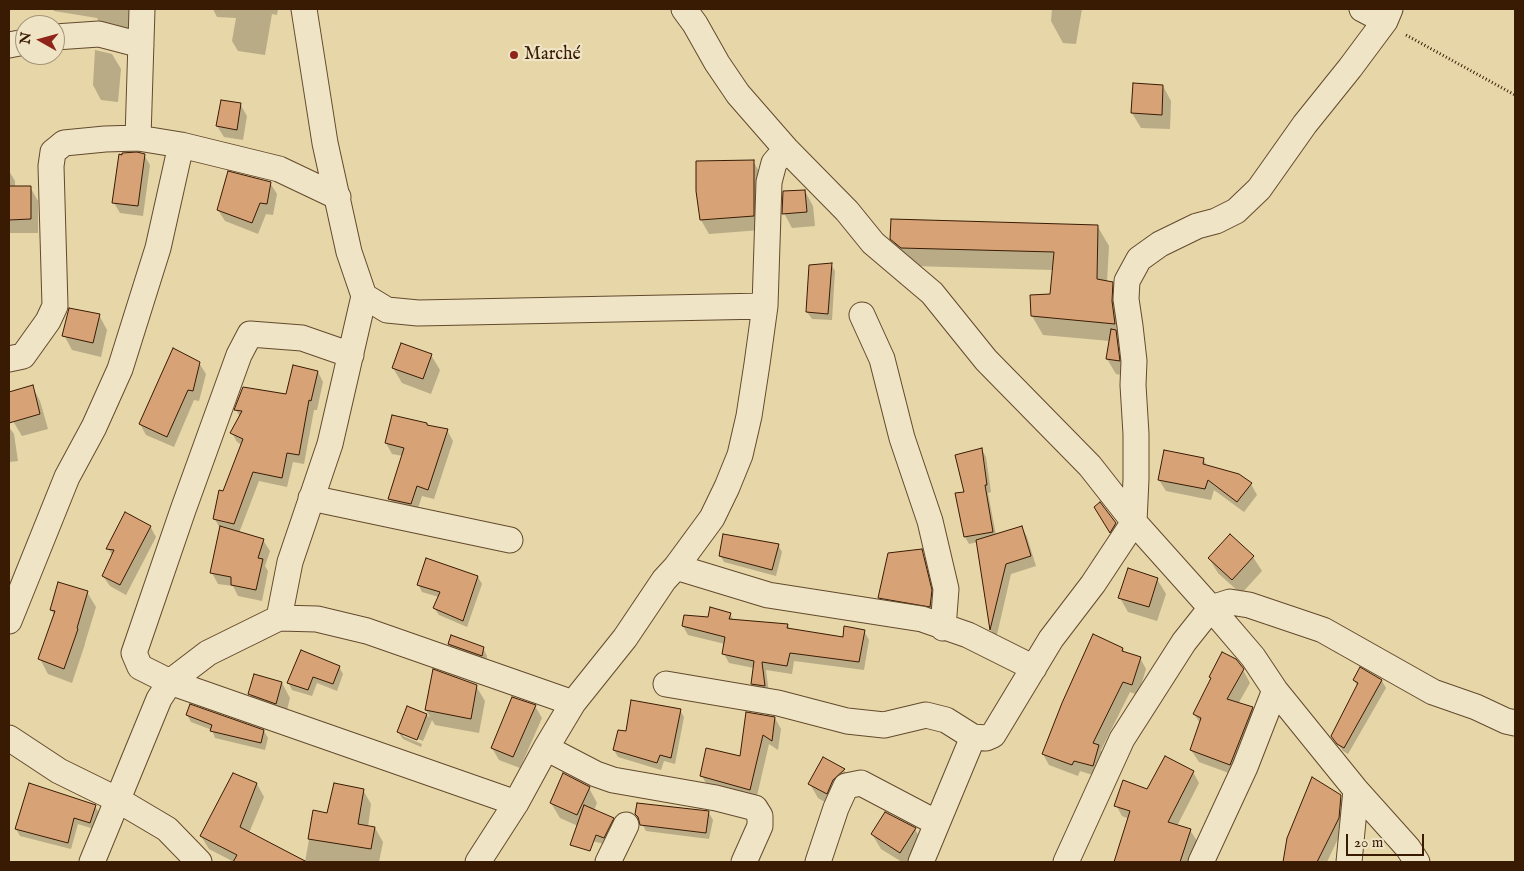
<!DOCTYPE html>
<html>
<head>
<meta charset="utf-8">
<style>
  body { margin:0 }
  #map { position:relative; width:1524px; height:871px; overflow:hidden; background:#e6d6a8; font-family:"IM FELL English",serif }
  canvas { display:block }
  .frame { position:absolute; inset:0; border:10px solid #391b04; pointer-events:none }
  .north { position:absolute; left:15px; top:15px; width:50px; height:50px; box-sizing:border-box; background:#efe4c6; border:1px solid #a69478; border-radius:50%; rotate:277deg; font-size:14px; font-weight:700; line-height:20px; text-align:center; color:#391b04 }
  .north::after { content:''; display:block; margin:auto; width:18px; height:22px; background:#8f2418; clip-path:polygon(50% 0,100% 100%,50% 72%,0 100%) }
  .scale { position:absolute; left:1346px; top:834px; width:78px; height:22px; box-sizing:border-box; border:2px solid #391b04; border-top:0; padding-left:6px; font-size:15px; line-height:18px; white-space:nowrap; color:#391b04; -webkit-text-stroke:4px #efe4c6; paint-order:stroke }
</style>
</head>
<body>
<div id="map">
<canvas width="1524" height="871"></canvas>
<div class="frame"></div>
<div class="north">N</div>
<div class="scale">20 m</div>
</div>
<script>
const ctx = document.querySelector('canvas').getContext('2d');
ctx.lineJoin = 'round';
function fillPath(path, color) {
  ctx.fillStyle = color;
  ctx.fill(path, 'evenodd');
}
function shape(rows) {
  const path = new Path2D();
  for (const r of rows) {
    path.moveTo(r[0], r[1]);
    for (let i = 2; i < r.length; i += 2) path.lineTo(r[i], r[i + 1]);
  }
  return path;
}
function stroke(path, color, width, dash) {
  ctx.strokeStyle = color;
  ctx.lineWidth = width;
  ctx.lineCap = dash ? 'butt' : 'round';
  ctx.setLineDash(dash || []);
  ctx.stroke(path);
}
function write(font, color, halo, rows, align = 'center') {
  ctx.font = font + ' "IM FELL English",serif';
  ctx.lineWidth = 4.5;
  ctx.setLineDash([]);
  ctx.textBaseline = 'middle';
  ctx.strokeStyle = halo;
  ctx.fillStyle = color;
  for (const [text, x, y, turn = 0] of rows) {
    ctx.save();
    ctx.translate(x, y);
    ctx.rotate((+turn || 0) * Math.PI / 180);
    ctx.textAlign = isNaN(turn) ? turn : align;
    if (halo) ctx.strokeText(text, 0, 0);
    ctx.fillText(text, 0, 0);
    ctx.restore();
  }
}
fillPath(shape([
  [53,9,142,9,134,29,122,28,104,32,97,18,54,11],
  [213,9,278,9,277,15,272,14,265,55,238,51,232,41,236,18,217,17],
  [1052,9,1082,9,1076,44,1063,43,1051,21],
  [95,50,112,54,121,69,118,102,101,100,93,85],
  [1163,86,1171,101,1170,129,1141,128,1132,113],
  [240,104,247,116,243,140,224,137,217,126],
  [144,155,150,165,143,216,120,213,114,203,123,156],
  [753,161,761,175,761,230,709,234,701,220,698,190],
  [9,171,15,181,15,187,30,187,38,201,38,233,9,233],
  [270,183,277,194,273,215,266,214,258,234,225,221,218,210],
  [805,191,813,206,815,226,792,228,784,213],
  [1098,227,1109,246,1107,282,1112,283,1123,302,1127,376,1116,374,1107,359,1110,341,1043,335,1032,316,1051,295,1053,270,913,266,902,258,891,238],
  [831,264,835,271,832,320,812,319,807,312],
  [99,315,107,330,101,357,72,350,64,335],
  [431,355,440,370,431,394,402,383,393,368],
  [199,363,206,374,199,401,194,400,174,447,146,435,140,424],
  [318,372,323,382,317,410,314,410,304,464,293,462,287,487,259,481,239,533,263,540,270,551,265,566,268,571,262,601,238,596,233,586,218,584,212,573,220,528,214,518,242,445,237,442,232,433,240,417,236,410,287,396],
  [32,386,40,401,48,429,22,436,13,421,9,405,9,393],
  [393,416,426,424,428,427,447,430,453,441,434,499,422,496,416,514,396,509,390,499,403,456,392,454,386,443],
  [9,427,14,434,18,461,9,462],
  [982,450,986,457,991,492,988,493,996,535,1022,527,1027,537,1036,566,1011,574,996,639,990,629,978,542,969,544,965,537,957,494,966,493],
  [1203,459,1208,467,1251,484,1257,495,1244,512,1214,490,1211,500,1166,491,1159,480],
  [1095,507,1115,523,1119,531,1114,538],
  [150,526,156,537,126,595,110,586,103,576,113,557,108,548],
  [778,545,782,552,776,576,724,562,720,555],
  [921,551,925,558,935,598,934,613,883,604,879,597],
  [1253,557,1262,571,1241,594,1218,573,1209,558],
  [478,577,482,584,467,627,439,615,434,608,439,597,422,592,418,584],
  [1157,579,1166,594,1157,621,1128,612,1120,598],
  [87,592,96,607,85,643,85,644,72,683,48,674,40,659,55,616,51,610],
  [730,614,734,621,788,625,790,630,844,638,864,631,869,640,864,670,794,661,792,674,766,670,769,694,757,692,752,684,754,668,729,663,724,654,725,644,688,635,683,626],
  [449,644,483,648,487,656,486,662,453,651],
  [1123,649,1125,653,1140,658,1146,669,1138,695,1130,692,1101,750,1105,757,1099,777,1080,771,1078,776,1049,765,1043,754],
  [339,667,343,674,337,691,317,683,312,696,292,690,288,682],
  [1360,669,1382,681,1386,688,1348,754,1343,751,1332,736,1357,686,1354,680],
  [1243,670,1250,683,1238,704,1252,708,1259,721,1237,776,1199,762,1191,750,1200,723,1194,714,1211,679,1210,677],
  [282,683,290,698,285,718,258,709,250,694],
  [476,686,485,701,479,733,435,725,432,720,423,741,403,733,403,736,422,744,421,747,403,739,398,732,408,708,430,717,426,710],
  [535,706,542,718,520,768,499,760,492,748],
  [680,710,684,717,675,764,664,761,661,770,618,757,614,750,627,733],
  [187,715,264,731,268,738,265,750,215,738,212,730,191,722],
  [775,718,781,729,778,750,769,744,756,800,708,787,702,776,741,758],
  [844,770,852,784,835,808,818,798,810,784],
  [1193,772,1199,783,1177,826,1190,830,1197,841,1189,862,1118,862,1116,859,1129,819,1122,816,1116,805],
  [257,784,264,797,249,833,295,857,298,862,234,862,209,849,201,836],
  [589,788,597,803,594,810,613,819,617,826,608,845,580,838,578,826,560,818,551,803],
  [363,790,371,804,368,827,375,828,383,842,379,862,305,862,314,812,328,814],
  [1340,796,1346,805,1343,828,1327,862,1284,862,1288,839],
  [95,806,99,813,94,829,78,824,71,849,20,836,16,829],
  [709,813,713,820,709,839,646,831,641,822],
  [915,829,923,844,911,862,902,862,881,849,872,834]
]), '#0003');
const building = shape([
  [1133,83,1163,85,1162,115,1131,113,1133,83],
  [221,100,241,103,237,130,216,126,221,100],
  [137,152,145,154,138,206,112,203,119,154,122,155,122,153,137,152],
  [754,160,754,216,700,220,696,191,696,161,754,160],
  [228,171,271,182,267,204,260,203,252,223,217,210,228,171],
  [9,186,31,186,31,219,9,220,9,186],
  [805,190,807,212,782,214,783,191,805,190],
  [891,219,1098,225,1097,279,1113,282,1112,301,1115,324,1031,316,1030,295,1050,294,1054,252,901,248,890,239,891,219],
  [832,263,828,314,806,312,809,265,832,263],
  [69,308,100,314,93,343,62,336,69,308],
  [1111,329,1116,330,1120,361,1106,359,1111,329],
  [401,343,432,354,423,379,392,368,401,343],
  [173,348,200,362,193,391,188,390,167,437,139,424,173,348],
  [293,365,318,371,311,401,309,400,299,455,287,453,282,478,253,472,234,524,213,519,219,490,223,491,243,439,230,433,242,411,234,410,243,387,286,394,293,365],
  [33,385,40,414,9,423,9,392,33,385],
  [392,415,427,423,427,425,448,429,428,490,417,486,411,504,388,499,404,448,385,443,392,415],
  [982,448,987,485,985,485,993,532,964,537,955,493,964,492,955,455,982,448],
  [1164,450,1204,458,1203,464,1239,474,1252,483,1237,502,1208,480,1205,489,1158,480,1164,450],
  [1100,502,1116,523,1110,533,1094,507,1100,502],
  [125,512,151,526,120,585,102,576,114,550,106,549,125,512],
  [220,526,264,539,258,558,263,559,256,590,231,585,231,577,210,573,220,526],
  [1022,526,1031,556,1006,564,990,630,976,540,1022,526],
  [723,534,779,544,772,570,719,556,723,534],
  [1230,534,1254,556,1232,580,1208,558,1230,534],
  [922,549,932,590,930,607,878,598,888,553,922,549],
  [426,558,478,576,463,621,433,608,440,592,417,585,426,558],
  [1128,568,1158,578,1149,607,1118,598,1128,568],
  [58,582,88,591,77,628,78,629,64,669,38,659,55,611,50,610,58,582],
  [710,607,731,613,729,619,788,624,787,628,843,637,844,626,865,630,859,662,790,653,787,666,762,662,765,686,751,684,754,661,722,654,725,637,682,626,684,615,708,617,710,607],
  [1093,634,1123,648,1122,651,1141,657,1132,685,1123,682,1093,743,1099,745,1093,766,1074,761,1072,765,1042,754,1062,703,1093,634],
  [451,635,484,647,482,656,448,644,451,635],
  [301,650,340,666,333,684,313,677,308,690,287,683,301,650],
  [1222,652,1236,659,1244,669,1227,699,1253,707,1230,765,1190,750,1201,718,1193,714,1211,678,1209,677,1222,652],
  [1360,667,1382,680,1344,748,1337,744,1331,736,1358,683,1353,680,1360,667],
  [433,669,477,685,471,719,425,710,433,669],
  [254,674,282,682,276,704,248,694,254,674],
  [512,697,536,705,513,757,491,748,512,697],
  [631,700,681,709,671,758,660,755,657,763,613,750,618,730,626,731,631,700],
  [190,704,264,730,261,743,210,731,212,725,186,715,190,704],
  [407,706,427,714,417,740,397,732,407,706],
  [746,712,775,717,772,741,763,735,750,790,700,776,706,748,740,756,746,712],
  [1165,756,1194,771,1168,822,1191,829,1180,862,1114,862,1130,811,1114,806,1123,780,1147,789,1165,756],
  [823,757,845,769,833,780,827,794,808,784,823,757],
  [233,773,257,783,240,827,307,862,233,862,237,855,200,836,233,773],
  [563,773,590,787,577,815,550,803,563,773],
  [1312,777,1341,795,1339,818,1317,862,1283,862,1287,838,1312,777],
  [29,783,96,805,90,823,74,818,68,843,15,829,29,783],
  [334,783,364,789,358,824,375,827,371,849,308,839,313,810,327,813,334,783],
  [637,803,709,811,706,833,640,825,638,817,635,814,637,803],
  [584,805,614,818,604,838,596,835,590,851,570,845,584,805],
  [885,812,916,828,900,853,871,834,885,812]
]);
fillPath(building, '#d8a277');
stroke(building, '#391b04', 1);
const minor = shape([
  [304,9,325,143,349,252,364,296,387,310,418,313,765,306],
  [684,9,695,24,717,63,738,94,786,149,847,211,873,243,932,293,986,360,1090,466,1134,522,1211,608,1253,657,1275,690,1356,790,1408,848,1417,862],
  [1362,9,1385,21],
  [55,37,99,34,141,45],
  [9,45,25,42],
  [138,138,142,9],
  [862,315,882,359,902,438,930,521,946,589,943,628],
  [351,355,302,338,250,334,239,355,183,510,134,653,140,667,170,682,516,803],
  [9,359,23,356,48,321,55,306,51,166,53,152,64,143,105,139,138,138,181,145,279,169,338,197],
  [311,498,510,540],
  [676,567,768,595,922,619,968,635,1034,668],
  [279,618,290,562,330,444,364,296],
  [9,621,67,477,94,427,120,369,158,248,181,145],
  [666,684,778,703,847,721,884,725,926,715,946,720,973,737,986,738,993,735,1051,639,1093,584,1134,522,1136,479,1136,434,1133,385,1134,361,1130,326,1126,299,1127,281,1139,259,1160,244,1197,226,1216,221,1236,211,1259,189,1305,124,1350,68,1385,21,1390,9],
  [9,738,59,771,118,800,167,829,199,862],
  [546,748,596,774,613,780,716,798,755,808,760,816,760,826,744,862],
  [92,862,159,699,170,682,208,653,279,618,317,619,367,631,573,703],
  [478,862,516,803,546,748,573,703,625,638,664,580,676,567,712,518,727,487,740,455,749,416,757,364,765,306,769,182,774,163,786,149],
  [608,862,626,825],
  [818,862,836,808,846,786,861,783,937,823],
  [921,862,973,737],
  [1066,862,1122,739,1184,642,1211,608,1230,602,1249,605,1323,630,1433,692,1476,707,1506,721,1515,723],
  [1201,862,1245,767,1275,690],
  [1349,862,1356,790]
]);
stroke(minor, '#644a2d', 27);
stroke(shape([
  [1406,35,1515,95]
]), '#391b04', 3, [1, 2.5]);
stroke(minor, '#efe4c6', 25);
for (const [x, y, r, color] of [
  [514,55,5,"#8f2418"]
]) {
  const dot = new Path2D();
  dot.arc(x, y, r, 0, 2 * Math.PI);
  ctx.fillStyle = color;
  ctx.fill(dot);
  stroke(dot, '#efe4c6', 2);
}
write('18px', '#391b04', '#efe4c6', [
  ["Marché",524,55]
], 'left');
</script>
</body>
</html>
